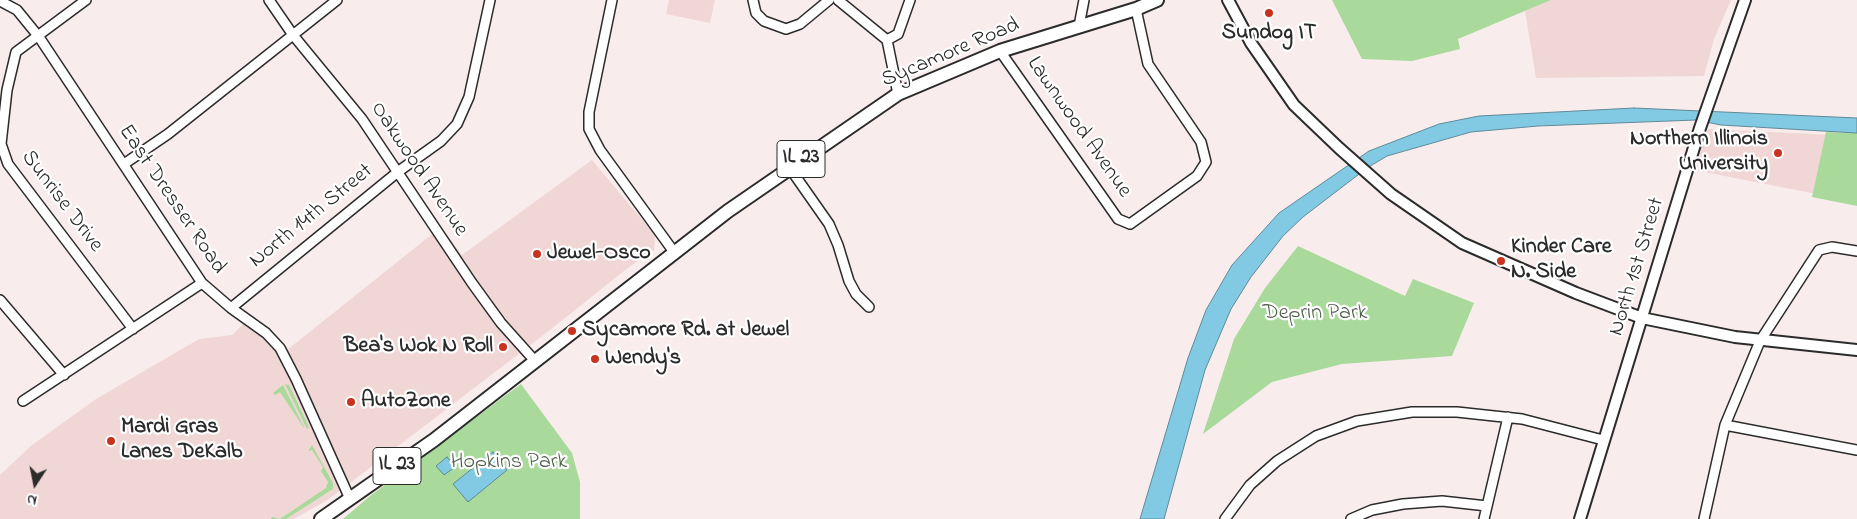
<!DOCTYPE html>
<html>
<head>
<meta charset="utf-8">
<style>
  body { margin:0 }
  #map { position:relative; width:1857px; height:519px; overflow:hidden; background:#f8edec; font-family:"Indie Flower",sans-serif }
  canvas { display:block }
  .north { position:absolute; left:10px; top:459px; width:50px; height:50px; -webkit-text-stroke:4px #fff; paint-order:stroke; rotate:191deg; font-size:14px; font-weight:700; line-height:20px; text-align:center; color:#2b2b2b }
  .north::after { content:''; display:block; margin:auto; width:18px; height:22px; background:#2b2b2b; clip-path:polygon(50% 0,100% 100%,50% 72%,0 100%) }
</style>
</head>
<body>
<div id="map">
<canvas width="1857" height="519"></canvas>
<div class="north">N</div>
</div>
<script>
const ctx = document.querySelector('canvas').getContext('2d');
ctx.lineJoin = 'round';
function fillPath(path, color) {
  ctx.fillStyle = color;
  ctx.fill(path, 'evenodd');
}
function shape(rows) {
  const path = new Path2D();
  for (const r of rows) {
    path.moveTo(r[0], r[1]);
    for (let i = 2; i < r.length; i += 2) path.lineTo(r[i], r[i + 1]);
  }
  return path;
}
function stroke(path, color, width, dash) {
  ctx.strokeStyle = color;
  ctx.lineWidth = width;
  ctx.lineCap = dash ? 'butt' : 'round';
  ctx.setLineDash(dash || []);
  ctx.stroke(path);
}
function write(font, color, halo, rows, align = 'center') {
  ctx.font = font + ' "Indie Flower",sans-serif';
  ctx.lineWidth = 4.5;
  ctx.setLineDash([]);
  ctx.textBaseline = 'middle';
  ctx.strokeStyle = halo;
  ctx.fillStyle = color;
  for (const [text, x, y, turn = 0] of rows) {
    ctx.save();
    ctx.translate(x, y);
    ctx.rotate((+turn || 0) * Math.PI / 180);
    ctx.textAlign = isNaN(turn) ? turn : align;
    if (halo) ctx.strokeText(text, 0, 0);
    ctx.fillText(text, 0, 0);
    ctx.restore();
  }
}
fillPath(shape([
  [669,0,715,0,710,23,666,14],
  [1551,0,1731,0,1714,39,1704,76,1536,78,1525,11],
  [1708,129,1857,136,1857,202,1694,170],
  [592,160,655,235,654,250,629,267,550,330,329,499,294,519,0,519,0,475,32,445,96,399,199,339,232,335,250,317,271,331,287,350,441,227,462,255]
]), '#f0d7d5');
fillPath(shape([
  [1332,0,1551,0,1458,39,1460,49,1412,61,1362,59],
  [1826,132,1857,133,1857,206,1812,197],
  [1298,246,1405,296,1413,279,1474,303,1452,356,1342,364,1272,382,1203,434,1234,339,1265,288],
  [285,384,289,385,309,427,307,429],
  [521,384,572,453,580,482,580,519,343,519,370,496],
  [283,385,304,427,304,428,280,392,275,395,273,393],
  [312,445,333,483,333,489,286,519,271,519,272,517,280,519,326,488,328,482,321,471,323,467,312,450,308,451]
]), '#a9da9b');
const water = shape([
  [1634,108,1857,118,1857,133,1721,125,1696,120,1538,126,1471,132,1387,156,1367,168,1303,217,1283,236,1251,277,1231,309,1205,370,1164,519,1140,519,1188,358,1206,310,1232,265,1279,213,1369,151,1439,124,1479,116,1634,108],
  [493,452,507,470,468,502,453,484,493,452],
  [447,457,455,467,444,475,436,466,447,457]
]);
fillPath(water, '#82cae3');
stroke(water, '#5f8a99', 1);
const minor = shape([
  [86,0,16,52,7,90,1,144,8,164,133,329],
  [269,0,293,35,362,119,472,283,501,323,535,361],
  [612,0,589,112,589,129,600,150,674,252],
  [753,0,756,13,764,21,786,29,800,24,829,0],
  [838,0,887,40],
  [0,1,17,10,39,37,202,283,231,308,266,333,280,348,296,379,350,499],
  [1079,26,1084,0],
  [887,40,898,94],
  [887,40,898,34,910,0],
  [1000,51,1118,219,1130,224,1197,176,1206,162,1201,142,1148,64,1136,9],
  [124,164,168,134,337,0],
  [789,167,829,224,838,245,849,281,856,294,869,307],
  [0,300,64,375],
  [231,308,399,171,441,141,457,124,469,97,490,0],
  [23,401,202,283],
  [1725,425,1857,450],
  [1225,519,1250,485,1277,461,1316,436,1357,421,1412,412,1457,412,1522,419,1603,440],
  [1351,519,1372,510,1403,504,1442,501,1487,506],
  [1484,519,1508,417],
  [1704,519,1725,425,1760,341,1819,250,1832,247,1857,251]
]);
const tertiary = shape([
  [1228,0,1251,43,1294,105,1339,148,1391,194,1462,243,1576,293,1642,318,1735,337,1857,350],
  [1580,519,1700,128,1745,0]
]);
const primary = shape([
  [321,519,434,440,728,211,898,94,1000,51,1136,9,1157,0]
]);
stroke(minor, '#2b2b2b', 12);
stroke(tertiary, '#2b2b2b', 14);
stroke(primary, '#2b2b2b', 16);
stroke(minor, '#fff', 9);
stroke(tertiary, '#fff', 10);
stroke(primary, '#fff', 12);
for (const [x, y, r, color] of [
  [1269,13,5,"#c8321e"],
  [1778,153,5,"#c8321e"],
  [537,254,5,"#c8321e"],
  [1501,261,5,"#c8321e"],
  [572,331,5,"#c8321e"],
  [503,347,5,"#c8321e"],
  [595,359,5,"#c8321e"],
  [351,402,5,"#c8321e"],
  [111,441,5,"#c8321e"]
]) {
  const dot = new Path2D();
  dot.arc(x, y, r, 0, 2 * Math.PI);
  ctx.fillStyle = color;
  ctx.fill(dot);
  stroke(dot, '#fff', 2);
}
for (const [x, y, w] of [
  [801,159,48],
  [397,466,48]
]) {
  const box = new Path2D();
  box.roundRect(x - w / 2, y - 18.5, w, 37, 4);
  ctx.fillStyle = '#fff';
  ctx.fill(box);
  stroke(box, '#2b2b2b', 1);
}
write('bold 21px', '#2b2b2b', null, [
  ["IL 23",801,159],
  ["IL 23",397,466]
]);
write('bold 22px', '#2b2b2b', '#fff', [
  ["Sundog IT",1269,34,"center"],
  ["Northern Illinois",1768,140,"right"],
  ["University",1768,165,"right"],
  ["Kinder Care",1511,248],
  ["N. Side",1511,273],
  ["Jewel-Osco",547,254],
  ["Sycamore Rd. at Jewel",582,331],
  ["Bea's Wok N Roll",493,347,"right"],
  ["Wendy's",605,359],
  ["AutoZone",361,402],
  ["Mardi Gras",121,428],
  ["Lanes DeKalb",121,453]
], 'left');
write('22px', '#2b2b2b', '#fff', [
  ["Sycamore Road",951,54,-23],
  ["Lawnwood Avenue",1078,128,55],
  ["Oakwood Avenue",418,170,56],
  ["East Dresser Road",171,200,56],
  ["Sunrise Drive",61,202,53],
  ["North 14th Street",312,217,-39],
  ["North 1st Street",1638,267,-73]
]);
write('22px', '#51604d', '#fff', [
  ["Deprin Park",1315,314],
  ["Hopkins Park",509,463]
]);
</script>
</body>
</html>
